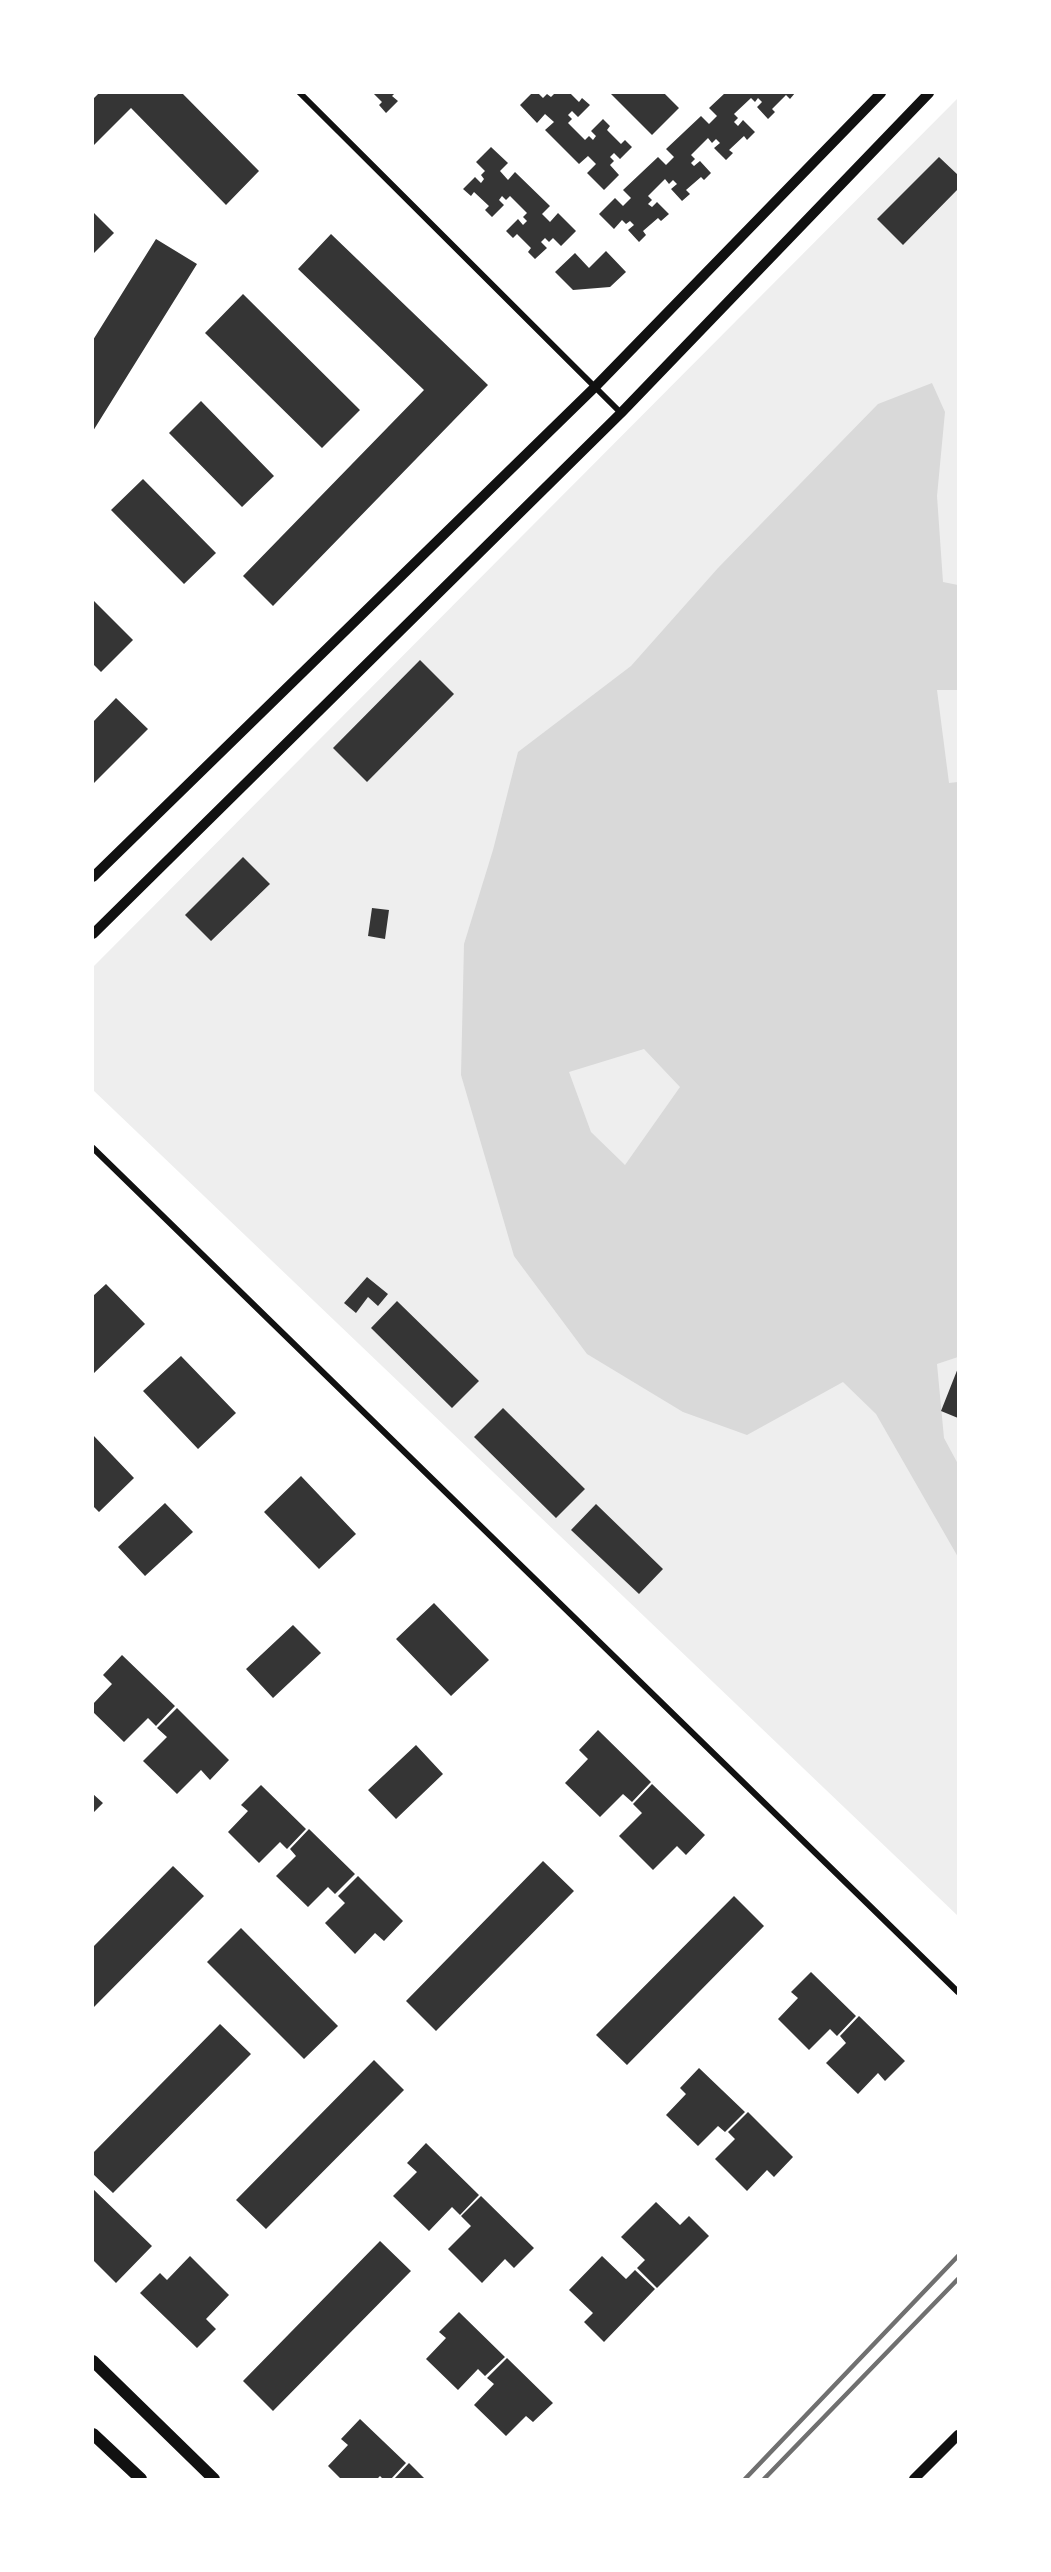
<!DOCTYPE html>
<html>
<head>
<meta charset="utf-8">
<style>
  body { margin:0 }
  #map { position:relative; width:1051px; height:2572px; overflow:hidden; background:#fff; font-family:"Space Grotesk",sans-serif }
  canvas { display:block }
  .frame { position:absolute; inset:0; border:94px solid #fff; pointer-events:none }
</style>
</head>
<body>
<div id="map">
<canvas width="1051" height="2572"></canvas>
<div class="frame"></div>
</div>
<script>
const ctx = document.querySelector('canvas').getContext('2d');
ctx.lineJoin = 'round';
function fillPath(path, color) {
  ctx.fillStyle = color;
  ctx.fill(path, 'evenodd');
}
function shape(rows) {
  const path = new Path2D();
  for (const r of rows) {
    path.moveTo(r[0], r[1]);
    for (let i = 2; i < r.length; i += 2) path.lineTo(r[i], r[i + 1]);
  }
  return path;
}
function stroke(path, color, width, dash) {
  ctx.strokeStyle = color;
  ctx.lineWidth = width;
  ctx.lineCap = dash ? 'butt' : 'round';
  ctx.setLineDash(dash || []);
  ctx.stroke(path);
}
fillPath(shape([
  [958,98,958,1916,93,1090,93,967]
]), '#eee');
fillPath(shape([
  [932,383,945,412,937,496,943,582,958,585,958,690,937,690,949,783,958,782,958,1357,937,1364,944,1438,958,1464,958,1557,876,1414,843,1382,747,1435,683,1412,587,1354,514,1256,461,1075,464,944,493,850,518,752,631,666,718,568,878,404],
  [644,1049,680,1087,625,1165,591,1132,569,1072]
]), '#d9d9d9');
fillPath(shape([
  [99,93,182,93,259,171,226,205,131,108,93,146,93,99],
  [373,93,395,93,392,96,398,101,386,113,379,105,382,102],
  [532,93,538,93,543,98,547,94,551,97,555,93,570,93,579,102,582,98,590,105,578,117,572,111,568,115,572,119,568,123,585,140,589,136,593,140,596,136,591,131,603,119,610,126,607,130,621,144,625,140,632,147,620,159,614,153,610,157,614,161,610,165,619,175,604,190,587,173,596,164,588,156,579,164,545,130,554,122,545,114,537,123,520,105],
  [610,93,664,93,679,108,652,135],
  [725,93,795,93,790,99,786,95,772,109,775,112,768,119,757,107,762,102,758,98,755,102,751,98,734,114,738,118,734,122,738,126,743,120,755,132,747,140,744,136,729,150,733,153,726,160,714,148,720,143,716,139,712,143,708,138,691,155,695,159,691,163,694,166,700,161,711,173,704,180,701,177,686,190,690,194,682,201,671,189,677,184,673,180,669,184,665,179,648,196,652,200,648,204,652,207,657,202,669,214,661,221,658,218,643,231,646,235,639,242,628,230,634,225,630,221,626,224,622,220,614,229,599,214,615,198,623,206,631,198,623,190,658,157,666,165,674,157,666,149,701,116,709,124,717,116,709,108],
  [491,147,508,163,500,171,508,180,515,172,550,206,542,214,550,222,558,213,576,231,561,246,553,238,549,242,545,238,541,242,547,248,535,259,528,252,531,248,517,234,513,238,506,231,518,219,523,225,527,221,523,217,527,213,510,196,506,200,502,196,499,200,504,205,492,217,485,210,489,206,474,192,471,196,463,189,475,177,481,183,484,179,481,175,485,171,476,162],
  [939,157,958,175,958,189,903,245,877,219],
  [93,212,114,233,93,254],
  [331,234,488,385,273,606,243,576,424,390,298,269],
  [156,239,197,264,93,431,93,340],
  [606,251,626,272,610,287,573,290,555,272,575,253,589,268],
  [243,294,360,410,322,448,205,333],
  [201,401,274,476,242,507,169,433],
  [143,479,216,553,184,584,111,510],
  [93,600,133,640,101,672,93,664],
  [420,660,454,694,367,782,333,748],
  [116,698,148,729,93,784,93,722],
  [243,857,270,884,211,941,185,915],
  [372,908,389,910,385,939,368,936],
  [367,1277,388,1294,378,1306,368,1297,356,1313,344,1303],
  [106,1284,145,1324,93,1374,93,1296],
  [397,1301,479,1381,452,1408,371,1328],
  [181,1356,236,1413,198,1449,143,1391],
  [958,1368,958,1418,941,1411],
  [503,1408,585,1489,556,1518,474,1437],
  [93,1435,134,1478,99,1512,93,1506],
  [301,1476,356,1534,319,1569,264,1512],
  [165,1503,193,1532,145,1576,118,1547],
  [596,1504,663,1569,639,1594,571,1530],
  [434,1603,489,1660,451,1696,396,1639],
  [293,1625,321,1653,273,1698,246,1669],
  [122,1655,175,1706,156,1726,148,1718,124,1742,93,1712,93,1704,112,1684,103,1675],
  [177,1708,229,1760,210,1780,201,1770,177,1794,143,1761,167,1737,157,1728],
  [598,1730,651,1782,632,1802,623,1794,600,1817,565,1783,588,1759,579,1750],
  [416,1745,443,1774,396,1819,368,1790],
  [652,1784,705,1835,686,1855,677,1846,653,1870,619,1836,642,1813,633,1804],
  [261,1785,306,1829,287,1849,280,1842,259,1863,228,1832,248,1811,241,1805],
  [93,1794,103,1803,93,1813],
  [309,1829,355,1874,335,1894,328,1887,308,1907,276,1876,296,1856,290,1849],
  [543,1861,574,1891,436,2031,406,2001],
  [173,1866,204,1896,93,2008,93,1947],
  [358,1876,403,1921,384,1941,375,1933,355,1954,325,1923,345,1903,338,1896],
  [734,1896,764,1926,627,2065,596,2035],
  [241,1928,338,2026,304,2059,207,1962],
  [811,1972,856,2016,837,2036,830,2029,809,2050,778,2019,798,1998,791,1992],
  [859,2016,905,2061,885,2081,878,2073,858,2094,826,2063,846,2043,840,2036],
  [220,2024,251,2054,113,2193,93,2174,93,2153],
  [374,2060,404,2090,266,2229,236,2200],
  [699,2068,745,2112,725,2132,718,2126,698,2146,666,2115,686,2094,680,2088],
  [748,2112,793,2157,774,2177,767,2170,747,2191,715,2159,735,2139,728,2132],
  [426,2143,479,2195,460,2215,452,2207,429,2231,393,2196,417,2172,407,2163],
  [93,2189,152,2246,116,2283,93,2260],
  [481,2196,534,2248,514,2268,505,2259,482,2283,448,2249,471,2226,461,2216],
  [656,2202,680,2225,689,2216,709,2236,657,2288,637,2268,645,2260,621,2237],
  [380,2241,411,2271,273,2411,243,2381],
  [190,2256,229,2295,206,2319,216,2329,197,2348,140,2293,160,2273,167,2280],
  [602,2256,626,2279,635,2270,655,2289,604,2342,584,2322,593,2313,569,2290],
  [459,2312,505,2357,485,2376,478,2369,458,2390,426,2359,446,2338,439,2332],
  [507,2358,553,2403,533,2422,526,2416,506,2436,474,2405,494,2384,487,2378],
  [360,2419,406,2463,391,2479,383,2479,380,2476,377,2479,341,2479,328,2466,348,2445,341,2439],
  [409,2463,425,2479,394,2479]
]), '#353535');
stroke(shape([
  [300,93,621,413],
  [93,1148,958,1992]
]), '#111', 6);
stroke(shape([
  [93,877,595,387,881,93],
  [93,934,621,413,929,93],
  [914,2479,958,2435]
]), '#111', 10);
stroke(shape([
  [93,2361,214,2479],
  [93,2434,141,2479]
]), '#111', 12);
stroke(shape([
  [745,2479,958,2256],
  [764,2479,958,2279]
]), '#707070', 4.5);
</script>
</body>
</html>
